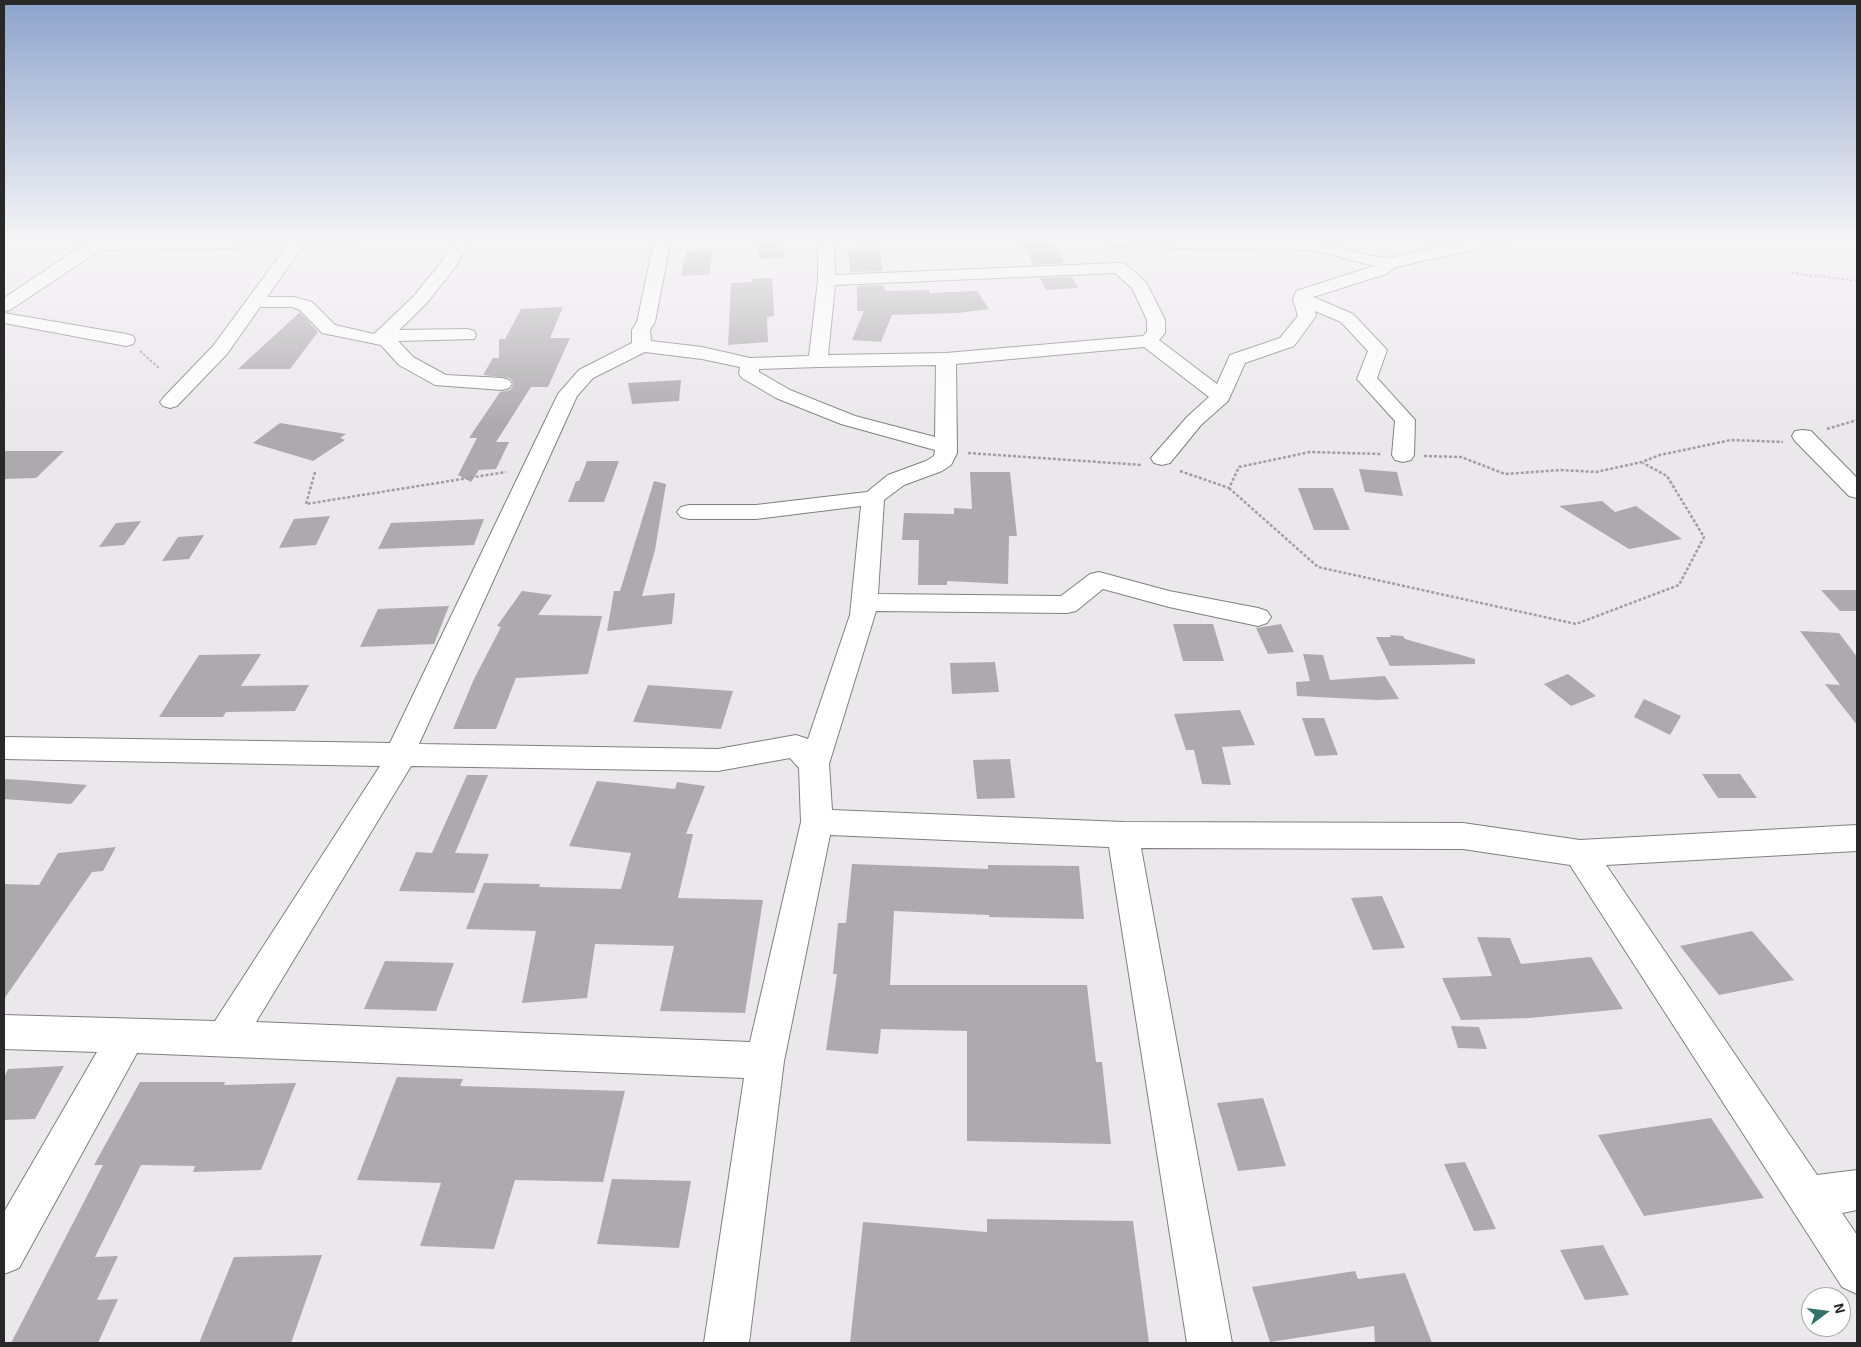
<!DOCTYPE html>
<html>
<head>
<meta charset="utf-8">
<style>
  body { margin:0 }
  #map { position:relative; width:1861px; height:1347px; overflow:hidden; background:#ebe8eb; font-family:"Exo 2",sans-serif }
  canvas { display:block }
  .frame { position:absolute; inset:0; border:5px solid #292829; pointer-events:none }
  .north { position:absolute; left:1801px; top:1287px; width:50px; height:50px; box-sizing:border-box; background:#fff; border:1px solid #a9a9a9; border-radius:50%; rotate:75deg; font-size:14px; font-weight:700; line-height:20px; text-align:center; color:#292829 }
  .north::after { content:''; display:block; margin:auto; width:18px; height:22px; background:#2f7468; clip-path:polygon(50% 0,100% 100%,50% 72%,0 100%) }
</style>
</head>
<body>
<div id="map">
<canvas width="1861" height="1347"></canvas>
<div class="frame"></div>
<div class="north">N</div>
</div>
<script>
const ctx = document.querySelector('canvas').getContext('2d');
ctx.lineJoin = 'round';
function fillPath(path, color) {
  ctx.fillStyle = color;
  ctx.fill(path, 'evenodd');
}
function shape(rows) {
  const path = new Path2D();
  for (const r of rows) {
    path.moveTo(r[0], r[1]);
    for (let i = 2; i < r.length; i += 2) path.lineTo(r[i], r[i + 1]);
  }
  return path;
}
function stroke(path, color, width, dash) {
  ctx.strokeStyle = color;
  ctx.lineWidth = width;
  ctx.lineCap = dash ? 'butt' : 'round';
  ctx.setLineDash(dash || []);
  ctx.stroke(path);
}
fillPath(shape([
  [759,238,782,238,784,257,759,259],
  [1052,240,1065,263,1034,265,1022,242],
  [880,247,883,271,850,272,848,248],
  [713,250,709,275,681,276,686,251],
  [1072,277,1078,288,1046,290,1040,278],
  [772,278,774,316,767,317,768,342,728,345,731,283,752,282,752,279],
  [884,285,885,291,929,290,929,293,977,291,989,309,958,313,892,315,881,342,852,340,864,311,857,311,857,286],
  [563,307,550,338,570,338,548,387,531,387,496,442,509,442,496,469,479,470,471,482,458,475,477,438,469,438,500,392,510,390,514,384,510,378,483,375,493,358,499,358,499,339,505,339,521,309],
  [300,312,318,332,290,369,238,369],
  [681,380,679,401,632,404,628,383],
  [280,423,346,434,340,438,345,440,313,461,253,443],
  [4,451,64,451,36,478,4,479],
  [587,461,619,461,604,502,568,502,576,481,579,481],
  [1359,469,1397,472,1403,496,1365,492],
  [970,472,1010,472,1017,536,1009,536,1008,584,947,581,947,585,918,585,919,540,902,540,904,513,954,514,954,508,972,509],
  [654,481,666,484,655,550,642,596,675,593,672,624,607,631,614,591,620,591],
  [1298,488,1333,488,1350,530,1314,530],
  [1602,501,1615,512,1636,506,1682,539,1629,549,1559,506],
  [330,516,316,545,279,548,294,519],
  [484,519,474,545,378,549,391,523],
  [141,521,124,545,99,547,116,523],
  [204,535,189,559,162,561,178,537],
  [1821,590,1857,590,1857,611,1840,611],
  [522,591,552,595,538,615,602,616,588,674,516,678,496,729,453,729,474,679,501,627,497,626],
  [449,606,434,644,360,647,378,609],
  [1173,624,1213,624,1224,661,1183,661],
  [1281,624,1294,652,1268,654,1256,628],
  [1800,631,1839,633,1857,657,1857,725,1825,684,1840,685],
  [1390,635,1403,636,1405,639,1475,659,1475,664,1390,666,1376,637,1391,637],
  [261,654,241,686,309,685,295,711,226,712,223,717,159,717,199,655],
  [1303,654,1323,655,1330,680,1385,676,1399,699,1377,700,1297,696,1296,682,1310,681],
  [995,662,999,692,952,694,950,663],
  [1568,674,1596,696,1571,706,1544,684],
  [648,685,733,691,721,729,633,722],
  [1644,699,1681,716,1670,735,1634,717],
  [1240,710,1255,745,1222,747,1231,785,1202,784,1194,750,1186,750,1174,714],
  [1302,718,1324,718,1338,755,1315,756],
  [1010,759,1015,798,977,799,973,760],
  [1702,774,1740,774,1757,798,1718,798],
  [467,775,488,775,455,853,489,854,474,893,399,891,416,852,432,853],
  [4,779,24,780,87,785,71,804,4,799],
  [597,781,675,789,677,782,705,786,686,834,693,834,678,898,763,900,745,1013,660,1011,674,946,595,944,587,998,522,1003,536,931,466,929,484,883,540,884,539,887,621,889,631,853,569,846],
  [116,847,103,871,92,872,4,999,4,884,39,885,58,853],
  [852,864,988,869,988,865,1079,866,1084,919,989,917,989,915,894,911,890,985,1087,985,1096,1062,1102,1062,1111,1144,967,1141,967,1031,881,1029,878,1054,826,1050,837,974,833,974,838,923,846,923],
  [1382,896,1405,948,1373,950,1351,898],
  [1752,931,1794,980,1719,995,1680,946],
  [1477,937,1510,938,1521,964,1591,957,1623,1009,1529,1018,1461,1020,1442,978,1492,976],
  [385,961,454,963,436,1011,364,1009],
  [1451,1026,1479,1027,1487,1049,1458,1048],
  [64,1066,35,1119,4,1120,4,1077,8,1069],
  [397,1077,463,1079,460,1086,625,1091,603,1182,515,1180,494,1249,420,1246,441,1183,357,1180],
  [140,1082,225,1082,224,1085,296,1083,261,1170,193,1172,195,1166,141,1165,95,1257,118,1256,97,1300,118,1299,98,1343,11,1343,103,1165,94,1165],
  [1263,1098,1286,1166,1238,1171,1217,1103],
  [1711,1118,1764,1198,1644,1216,1598,1135],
  [1465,1162,1496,1229,1474,1231,1444,1164],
  [612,1179,691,1181,679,1248,597,1244],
  [987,1219,1133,1221,1149,1343,850,1343,863,1222,987,1232],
  [1603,1245,1629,1295,1585,1300,1560,1250],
  [322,1255,291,1343,199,1343,234,1257],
  [1355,1271,1358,1279,1405,1273,1432,1343,1375,1343,1374,1326,1270,1342,1252,1287]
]), '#acaaac');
const minor = shape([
  [93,238,109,238,108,240,358,238,356,241,350,243,303,246,267,297,294,297,312,302,335,325,374,334,414,296,443,260,456,238,472,238,456,266,426,304,399,330,467,329,474,331,476,335,474,339,398,341,413,357,446,375,502,378,509,380,512,384,509,388,502,390,435,385,399,365,381,345,322,333,300,310,292,307,260,307,227,354,177,406,170,408,163,406,160,402,163,398,213,346,286,247,100,250,10,310,4,311,4,298,93,238],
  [655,238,671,238,655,322,650,330,651,341,702,347,750,358,809,356,818,280,818,238,834,238,835,275,1119,263,1125,264,1146,282,1165,320,1165,333,1159,340,1217,384,1230,355,1280,338,1298,316,1293,299,1296,291,1374,266,1314,250,1118,247,1112,245,1110,242,1112,239,1314,240,1371,256,1390,258,1473,238,1511,238,1509,241,1503,243,1396,267,1386,274,1313,297,1353,314,1387,350,1377,378,1415,420,1414,455,1411,460,1403,462,1395,460,1392,455,1395,421,1357,379,1368,351,1341,322,1315,311,1316,316,1294,346,1245,363,1228,401,1201,425,1170,463,1162,465,1154,463,1151,458,1187,417,1209,397,1144,347,956,364,957,453,951,465,942,471,904,485,884,500,878,594,1061,596,1090,574,1099,572,1169,591,1258,608,1267,611,1271,617,1267,623,1258,626,1169,607,1103,589,1076,611,1067,613,876,611,829,764,832,810,1123,822,1463,823,1580,840,1857,825,1857,851,1606,865,1817,1175,1857,1170,1857,1210,1842,1213,1857,1235,1857,1294,1842,1287,1570,865,1463,849,1141,848,1232,1343,1187,1343,1109,847,830,835,784,1061,749,1343,704,1343,744,1078,137,1053,19,1268,4,1274,4,1212,97,1052,4,1049,4,1015,215,1021,380,766,4,759,4,737,390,743,558,394,579,370,632,343,632,330,637,322,655,238],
  [1115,273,1132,288,1147,320,1147,332,1143,336,946,353,828,355,835,285,1115,273],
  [645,352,702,359,740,367,739,374,742,378,776,398,841,424,935,450,934,456,926,461,888,475,867,492,756,505,689,505,681,507,677,512,681,517,689,519,756,519,861,506,850,615,808,739,796,735,718,749,419,744,577,396,593,378,645,352],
  [936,365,935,437,855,416,790,390,759,372,759,369,818,367,936,365],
  [790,758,799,768,801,822,750,1042,256,1022,411,766,718,771,790,758],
  [4,313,126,334,133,336,135,340,133,344,126,346,4,323,4,313],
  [1803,430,1811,431,1857,478,1857,498,1849,496,1795,441,1792,436,1795,431,1803,430]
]);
stroke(minor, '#817f81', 2);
stroke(shape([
  [1792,273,1857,281],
  [140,351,160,369]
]), '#a19ea1', 2, [2.5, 2]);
stroke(shape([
  [1827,429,1857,420],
  [968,453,1142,465],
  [1424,456,1461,457,1505,474,1561,470,1596,472,1642,462,1660,455,1731,440,1783,442],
  [1180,471,1229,488,1239,467,1310,452,1381,454],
  [315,472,306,504,506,472],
  [1229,488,1318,567,1576,624,1679,585,1704,537,1667,476,1643,463]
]), '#a19ea1', 2.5, [3, 2]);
fillPath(minor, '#fff');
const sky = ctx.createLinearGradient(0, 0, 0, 427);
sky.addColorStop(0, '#8da3cc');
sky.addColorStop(0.56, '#f6f5f6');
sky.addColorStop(1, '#f6f5f600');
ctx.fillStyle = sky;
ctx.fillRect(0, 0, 1861, 427);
</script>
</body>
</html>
